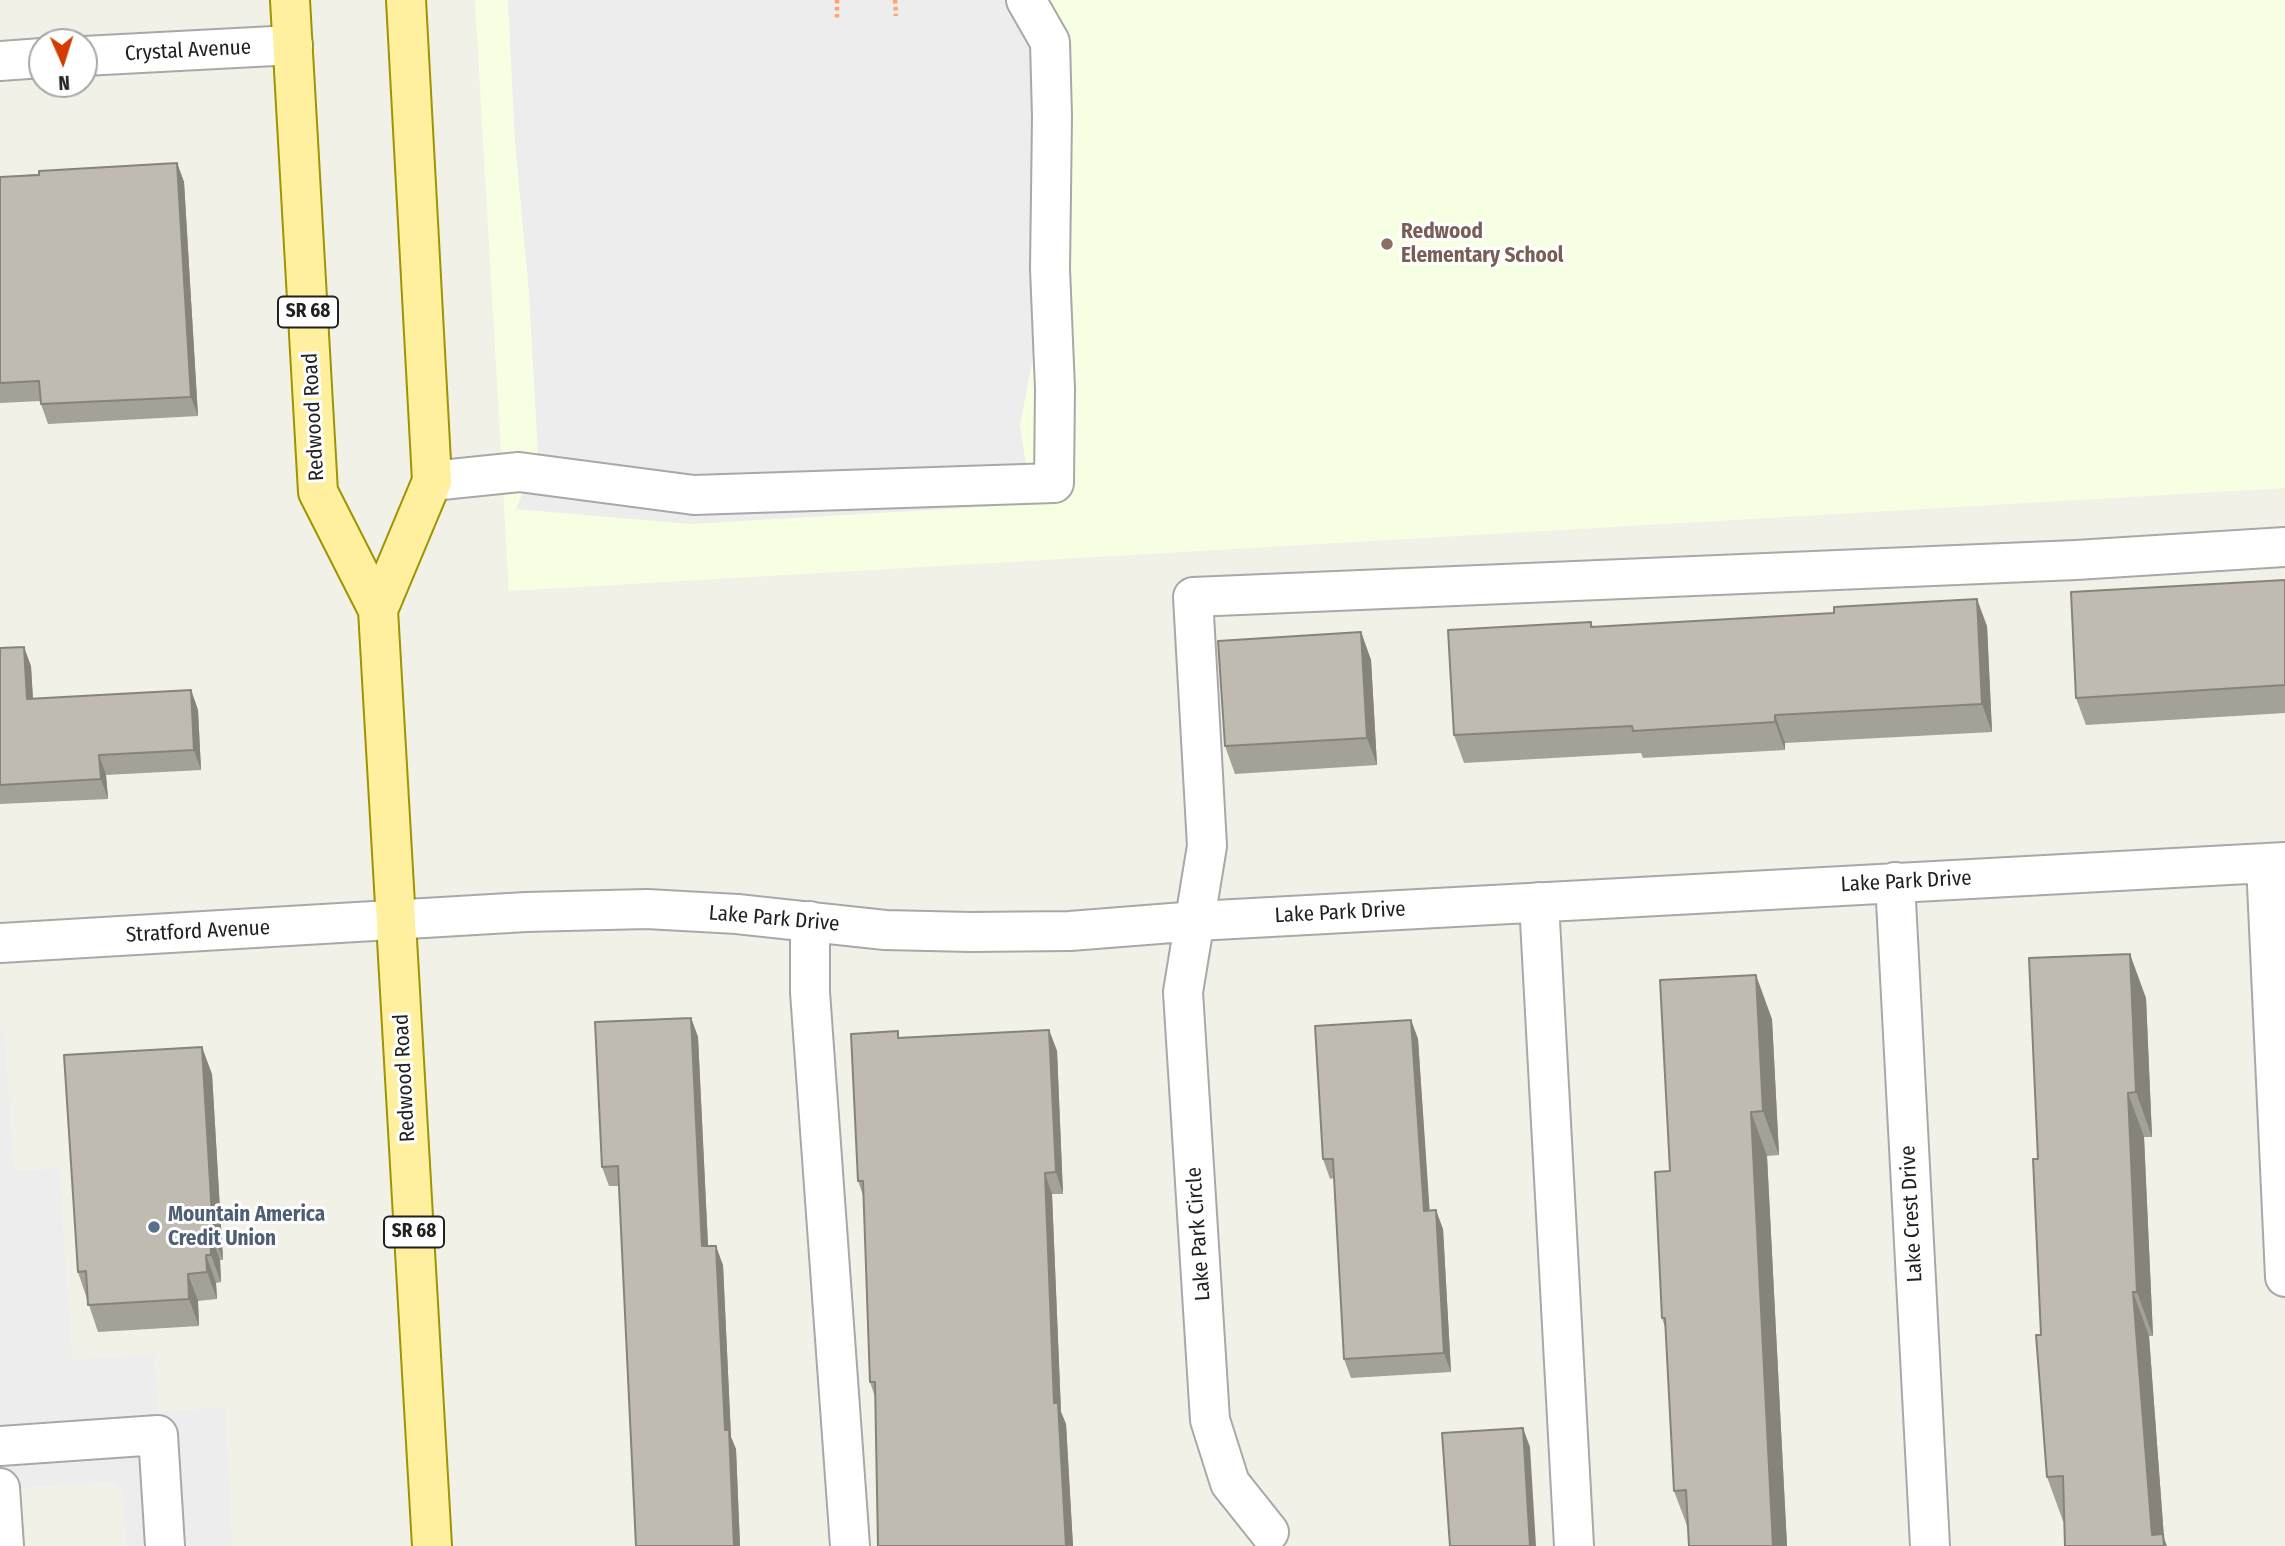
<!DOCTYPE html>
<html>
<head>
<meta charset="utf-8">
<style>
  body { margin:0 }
  #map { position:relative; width:2285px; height:1546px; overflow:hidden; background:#f2f1e7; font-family:"Fira Sans Condensed",sans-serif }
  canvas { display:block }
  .north { position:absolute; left:28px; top:28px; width:70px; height:70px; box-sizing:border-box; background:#fff; border:2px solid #a6a6a6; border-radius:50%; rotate:177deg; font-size:19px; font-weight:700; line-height:28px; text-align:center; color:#212121 }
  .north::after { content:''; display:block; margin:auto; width:24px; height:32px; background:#d23a00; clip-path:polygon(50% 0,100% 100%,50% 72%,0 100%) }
</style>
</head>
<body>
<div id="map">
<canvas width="2285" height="1546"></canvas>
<div class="north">N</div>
</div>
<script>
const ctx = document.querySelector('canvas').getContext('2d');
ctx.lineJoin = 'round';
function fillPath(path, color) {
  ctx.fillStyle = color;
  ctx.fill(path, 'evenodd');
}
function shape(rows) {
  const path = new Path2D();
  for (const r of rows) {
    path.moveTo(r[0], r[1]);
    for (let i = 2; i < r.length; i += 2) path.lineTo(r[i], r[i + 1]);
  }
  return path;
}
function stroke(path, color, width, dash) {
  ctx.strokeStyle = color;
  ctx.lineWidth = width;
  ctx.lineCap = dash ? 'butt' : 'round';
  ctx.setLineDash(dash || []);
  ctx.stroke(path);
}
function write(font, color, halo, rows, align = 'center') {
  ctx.font = font + ' "Fira Sans Condensed",sans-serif';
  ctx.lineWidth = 6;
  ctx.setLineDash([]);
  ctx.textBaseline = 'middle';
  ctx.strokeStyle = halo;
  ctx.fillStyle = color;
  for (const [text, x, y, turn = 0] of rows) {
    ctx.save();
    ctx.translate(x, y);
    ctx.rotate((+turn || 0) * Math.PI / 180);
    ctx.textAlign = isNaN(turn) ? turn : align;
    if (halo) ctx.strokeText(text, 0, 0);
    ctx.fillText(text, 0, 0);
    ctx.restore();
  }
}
fillPath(shape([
  [475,0,2285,0,2285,488,509,591]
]), '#f7ffe3');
fillPath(shape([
  [508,0,1026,0,1050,42,1050,269,1020,425,1032,504,691,524,516,509,538,455,529,293,515,142],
  [0,1031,4,1031,14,1171,59,1168,72,1360,154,1355,158,1412,225,1407,232,1546,126,1546,123,1493,119,1487,110,1482,0,1489]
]), '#ededed');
const minor = shape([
  [84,56,293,45],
  [0,61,42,58],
  [432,481,519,472,694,495,1054,483,1055,389,1050,269,1052,117,1050,42,1026,0],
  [2266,863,2285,1277],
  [1895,882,1930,1546],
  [1539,902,1574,1546],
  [810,921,810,992,850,1546],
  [0,943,526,912,647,909,737,914,885,930,971,932,1070,931,1197,921,2285,862],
  [0,1446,158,1435,165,1546],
  [0,1488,4,1546],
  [1269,1532,1230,1483,1210,1420,1183,992,1207,846,1193,597,2076,560,2285,547]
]);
const major = shape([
  [290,0,318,492,378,610,432,1546],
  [378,610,432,481,406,0]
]);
stroke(minor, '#a8a8a8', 42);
stroke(major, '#9e9500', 42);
stroke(shape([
  [837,0,837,18],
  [895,0,896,16]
]), '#ffa36b', 4.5, [3.5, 3.5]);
stroke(minor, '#fff', 38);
stroke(major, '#fff09f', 38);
fillPath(shape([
  [177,163,184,182,198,416,48,424,41,404,40,401,0,403,0,177],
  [2285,580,2285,713,2086,725,2076,698],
  [1591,622,1593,627,1987,626,1992,732,1785,743,1785,750,1643,758,1641,753,1464,763,1454,735],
  [1361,632,1371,660,1377,765,1235,774,1225,746],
  [0,648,31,666,33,699,191,690,198,710,201,770,106,775,108,799,0,804],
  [2146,998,2152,1137,2144,1137,2153,1336,2149,1336,2164,1538,2063,1521,2047,1477,2041,1335,2038,1159],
  [691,1018,698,1037,708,1246,723,1265,731,1437,736,1449,740,1546,636,1546,619,1186,609,1186,602,1167],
  [1772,1019,1779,1155,1767,1156,1787,1546,1689,1546,1689,1531,1674,1491,1665,1327,1662,1318,1670,1171],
  [1411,1020,1418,1039,1429,1210,1443,1229,1451,1372,1351,1378,1344,1359,1334,1178,1330,1179,1323,1159],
  [1049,1030,1057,1051,1063,1194,1052,1194,1061,1412,1066,1424,1073,1546,878,1546,875,1397,870,1382,864,1198,858,1181,900,1038],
  [212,1074,223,1260,220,1260,221,1282,216,1283,217,1299,198,1301,199,1326,98,1332,78,1272]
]), '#a4a197');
fillPath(shape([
  [177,163,184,182,198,416,191,397],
  [1977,599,1987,626,1992,732,1982,704],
  [1361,632,1371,660,1377,765,1367,738],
  [24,647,31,666,34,718,27,699],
  [191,690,198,710,201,770,194,750],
  [1775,715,1785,743,1785,750,1775,722],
  [99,755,106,775,108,799,101,779],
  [2130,954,2146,998,2152,1137,2136,1092],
  [1756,975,1772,1019,1779,1155,1763,1111],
  [691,1018,698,1037,709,1266,702,1246],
  [1411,1020,1418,1039,1431,1230,1424,1211],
  [1049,1030,1057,1051,1063,1194,1056,1172],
  [202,1047,212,1074,223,1260,213,1233],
  [2128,1093,2144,1137,2153,1336,2137,1292],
  [1751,1112,1767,1156,1787,1546,1773,1546],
  [1045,1173,1052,1194,1061,1412,1066,1424,1073,1546,1066,1546,1054,1403],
  [1436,1210,1443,1229,1451,1372,1444,1353],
  [210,1233,220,1260,221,1282,211,1255],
  [716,1246,723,1265,731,1437,736,1449,740,1546,734,1546,725,1430],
  [206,1255,216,1283,217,1299,207,1272],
  [188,1274,198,1301,199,1326,189,1299],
  [2133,1292,2149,1336,2164,1538,2167,1546,2156,1546,2152,1535],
  [1523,1428,1530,1447,1536,1546,1530,1546]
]), '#86837b');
const building = shape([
  [177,163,191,397,41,404,39,381,0,383,0,177,39,175,39,171,177,163],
  [2285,580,2285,685,2076,698,2071,592,2285,580],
  [1977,599,1982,704,1775,715,1775,722,1633,731,1632,726,1454,735,1448,630,1591,622,1591,627,1834,613,1834,607,1977,599],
  [1361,632,1367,738,1225,746,1218,641,1361,632],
  [24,647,27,699,191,690,194,750,99,755,101,779,0,785,0,648,24,647],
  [2130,954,2136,1092,2128,1093,2137,1292,2133,1292,2152,1535,2163,1534,2164,1546,2065,1546,2063,1476,2047,1477,2036,1335,2041,1335,2033,1159,2038,1159,2029,958,2130,954],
  [1756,975,1763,1111,1751,1112,1773,1546,1689,1546,1686,1490,1674,1491,1665,1318,1662,1318,1655,1172,1670,1171,1660,980,1756,975],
  [691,1018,702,1246,716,1246,725,1430,729,1430,734,1546,636,1546,618,1166,602,1167,595,1022,691,1018],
  [1411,1020,1424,1211,1436,1210,1444,1353,1344,1359,1333,1159,1323,1159,1315,1026,1411,1020],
  [1049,1030,1056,1172,1045,1173,1054,1403,1058,1403,1066,1546,878,1546,875,1382,870,1382,863,1181,858,1181,851,1034,898,1031,898,1038,1049,1030],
  [202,1047,213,1233,210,1233,211,1255,206,1255,207,1272,188,1274,189,1299,88,1305,86,1271,78,1272,64,1055,202,1047],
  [1523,1428,1530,1546,1450,1546,1442,1433,1523,1428]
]);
fillPath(building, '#bfbbb0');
stroke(building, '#86837b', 2);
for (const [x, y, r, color] of [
  [1387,244,7,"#8d6e63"],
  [154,1227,7,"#5c6f8a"]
]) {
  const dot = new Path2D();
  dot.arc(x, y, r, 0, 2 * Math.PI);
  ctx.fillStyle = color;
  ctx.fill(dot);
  stroke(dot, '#fff', 2.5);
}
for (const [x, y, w] of [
  [308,312,60],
  [414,1232,60]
]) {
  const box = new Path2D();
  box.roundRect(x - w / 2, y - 15.5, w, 31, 5);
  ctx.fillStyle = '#fff';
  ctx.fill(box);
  stroke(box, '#212121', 2);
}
write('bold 19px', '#212121', null, [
  ["SR 68",308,312],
  ["SR 68",414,1232]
]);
write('21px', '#212121', '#fff', [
  ["Crystal Avenue",188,51,-3],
  ["Redwood Road",314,417,-93],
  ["Lake Park Drive",1906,882,-3],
  ["Lake Park Drive",1340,913,-3],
  ["Lake Park Drive",774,919,5],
  ["Stratford Avenue",198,932,-3],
  ["Redwood Road",405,1078,-93],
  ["Lake Crest Drive",1912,1214,-93],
  ["Lake Park Circle",1199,1234,-94]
]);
write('bold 21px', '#785e54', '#fff', [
  ["Redwood",1401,232],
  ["Elementary School",1401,256]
], 'left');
write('bold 21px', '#4e5e75', '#fff', [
  ["Mountain America",168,1215],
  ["Credit Union",168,1239]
], 'left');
</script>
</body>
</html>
